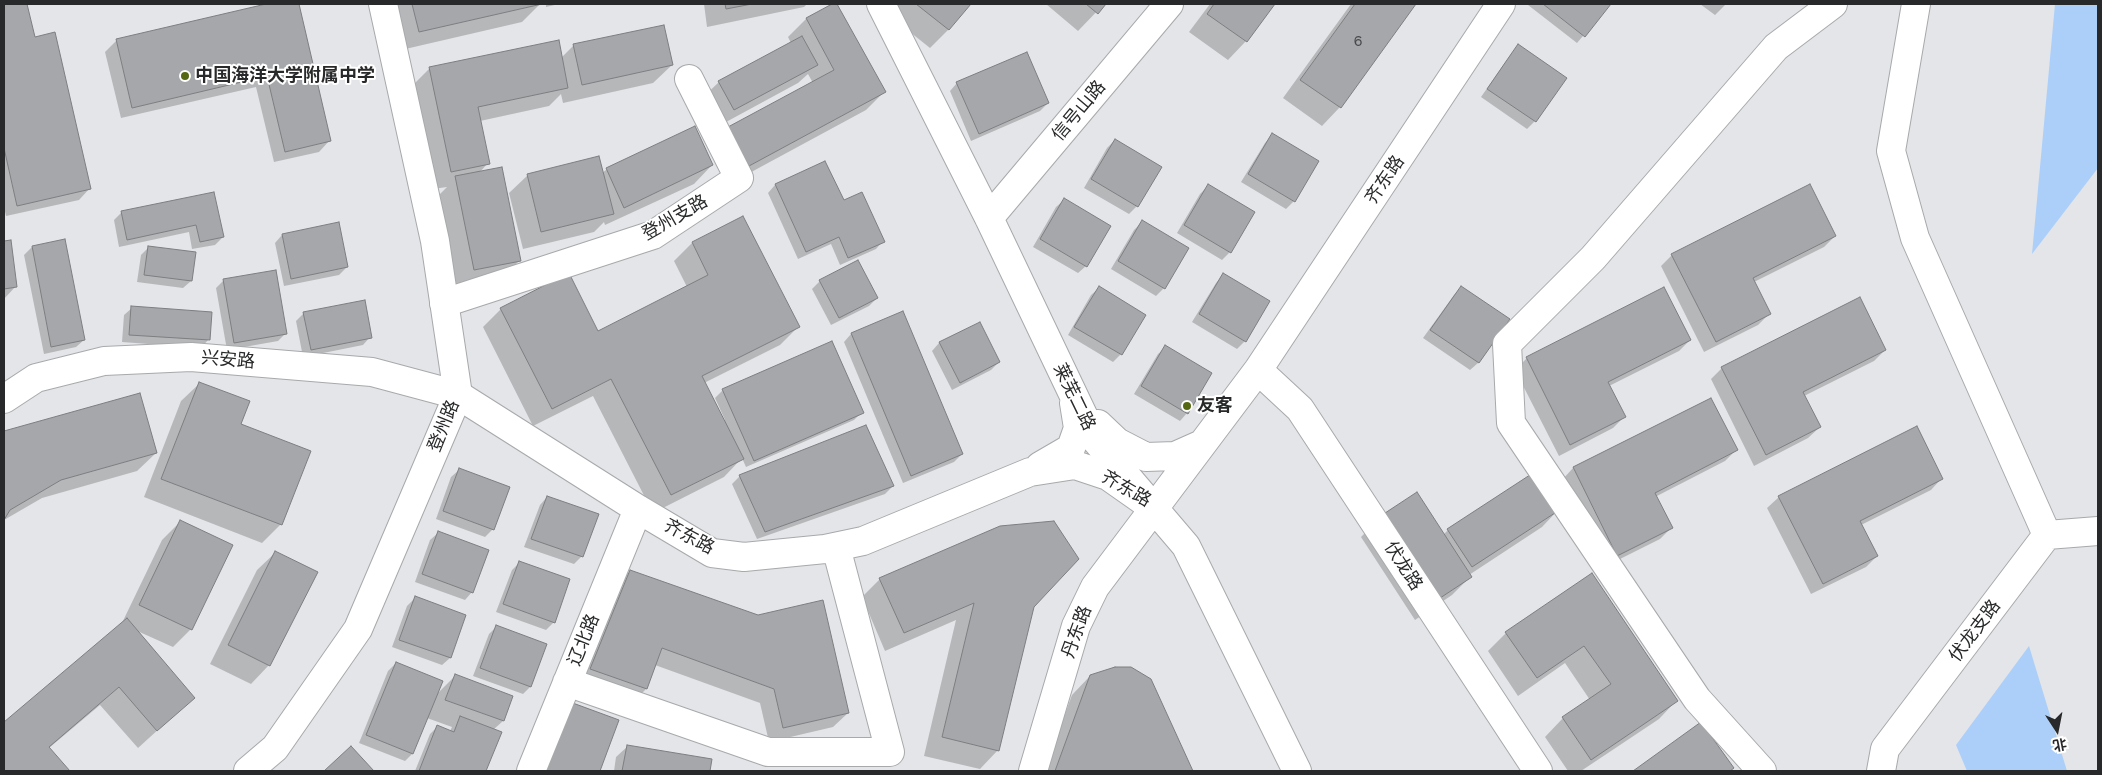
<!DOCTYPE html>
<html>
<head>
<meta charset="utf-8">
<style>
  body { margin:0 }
  #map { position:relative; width:2102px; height:775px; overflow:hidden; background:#e3e5e8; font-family:"Work Sans","Noto Sans SC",sans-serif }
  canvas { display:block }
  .frame { position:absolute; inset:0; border:5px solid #28292a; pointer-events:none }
  .north { position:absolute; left:2032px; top:705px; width:50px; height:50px; -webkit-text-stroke:4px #fff; paint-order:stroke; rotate:169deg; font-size:14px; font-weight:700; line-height:20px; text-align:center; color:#28292a }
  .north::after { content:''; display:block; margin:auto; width:18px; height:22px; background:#28292a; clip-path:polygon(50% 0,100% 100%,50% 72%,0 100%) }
</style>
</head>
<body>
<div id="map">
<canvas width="2102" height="775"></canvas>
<div class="frame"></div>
<div class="north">北</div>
</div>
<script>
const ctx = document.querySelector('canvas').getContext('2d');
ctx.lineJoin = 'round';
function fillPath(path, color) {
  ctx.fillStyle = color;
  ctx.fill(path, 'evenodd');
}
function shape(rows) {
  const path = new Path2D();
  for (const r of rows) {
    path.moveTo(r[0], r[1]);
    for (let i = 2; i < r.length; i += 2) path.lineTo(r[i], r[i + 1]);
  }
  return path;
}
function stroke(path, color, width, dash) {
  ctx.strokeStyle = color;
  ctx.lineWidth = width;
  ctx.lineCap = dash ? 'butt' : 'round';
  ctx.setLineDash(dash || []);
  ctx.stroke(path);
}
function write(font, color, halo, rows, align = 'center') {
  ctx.font = font + ' "Work Sans","Noto Sans SC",sans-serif';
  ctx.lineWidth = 4;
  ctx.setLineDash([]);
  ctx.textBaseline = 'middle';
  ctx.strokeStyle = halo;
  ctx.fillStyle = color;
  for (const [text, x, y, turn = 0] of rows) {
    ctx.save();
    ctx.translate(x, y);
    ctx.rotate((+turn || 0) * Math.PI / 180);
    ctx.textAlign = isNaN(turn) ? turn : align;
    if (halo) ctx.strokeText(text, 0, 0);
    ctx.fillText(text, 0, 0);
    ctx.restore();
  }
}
fillPath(shape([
  [2055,4,2098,4,2098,168,2032,254],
  [2029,646,2067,771,1967,771,1956,745]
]), '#accffa');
fillPath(shape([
  [4,4,26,4,34,38,90,188,79,200,6,216,4,207],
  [271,4,298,4,330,140,319,152,274,162,256,87,121,118,105,52,117,40],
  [390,4,540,4,522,22,401,50],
  [546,4,559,4,546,7],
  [704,4,807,4,804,7,707,27],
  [836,4,884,92,866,110,731,183,711,147,813,83,808,74,798,83,715,128,700,100,719,82,791,43,788,37,806,19],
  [875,4,969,4,948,30,930,48],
  [1046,4,1104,4,1078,31],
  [1210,4,1273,4,1246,41,1228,60,1189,32],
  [1351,4,1415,4,1340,107,1322,126,1283,98],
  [1529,4,1610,4,1577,43,1528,5],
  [1700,4,1726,4,1715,15],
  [573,46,672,65,653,83,563,103,561,94,549,106,480,121,488,163,479,173,519,261,501,279,456,288,438,196,447,187,433,189,412,86,430,68,561,58],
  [1519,46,1565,78,1535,121,1527,129,1481,97,1511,54],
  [957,83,1048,103,1040,111,971,141,950,91],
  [694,128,712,165,694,184,605,225,604,222,594,232,523,249,509,193,528,175,602,173,606,170],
  [1272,135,1294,201,1286,209,1241,182,1265,143],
  [1115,140,1161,167,1137,206,1129,214,1084,188,1107,148],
  [825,162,843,202,883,241,876,249,840,265,831,244,798,259,768,193,775,185],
  [1208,186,1230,252,1222,260,1177,233,1200,194],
  [213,193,223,237,215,245,192,249,189,232,119,247,114,220,122,212],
  [1064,200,1086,266,1078,273,1033,247,1056,207],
  [742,217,798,327,780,345,704,383,723,421,725,420,715,398,723,390,862,412,854,420,746,467,742,458,724,477,653,513,593,396,533,426,483,327,501,309,597,332,687,287,674,261,692,243],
  [1142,222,1164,288,1156,296,1111,269,1134,230],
  [282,235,347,267,339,275,284,286,275,243],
  [1835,236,1824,247,1754,282,1770,313,1758,325,1704,352,1661,266,1672,255],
  [64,241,84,340,76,347,44,354,24,255,32,247],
  [10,242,16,286,4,299,4,243],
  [149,247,191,281,183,288,137,282,141,255],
  [1223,275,1245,341,1237,349,1192,322,1216,283],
  [223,281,286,333,278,341,227,350,216,288],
  [820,281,877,298,869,306,831,325,812,289],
  [1462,287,1508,320,1478,363,1470,370,1423,338,1454,295],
  [1099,288,1144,315,1121,354,1113,362,1068,335,1091,295],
  [1664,289,1690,340,1679,351,1609,386,1624,417,1613,428,1559,456,1515,370,1527,358],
  [132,308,211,313,208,340,201,348,122,342,124,315],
  [304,313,370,337,363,345,303,357,296,321],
  [902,313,962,454,954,462,903,483,844,342,851,334],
  [979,323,999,362,991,370,952,390,932,351,939,343],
  [1166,347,1187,413,1180,421,1134,394,1158,354],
  [1885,350,1874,361,1804,396,1820,427,1808,438,1754,466,1711,379,1722,368],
  [200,383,240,425,281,524,262,543,144,497,181,401],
  [1711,399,1736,450,1725,461,1655,497,1671,528,1660,539,1606,566,1562,480,1573,468],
  [5,431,156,453,137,471,42,498,4,520],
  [459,470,493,529,485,537,436,519,451,477],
  [740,476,893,486,885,494,757,539,732,484],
  [1942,478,1931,490,1861,525,1877,556,1866,567,1811,594,1767,508,1779,497],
  [547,497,582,556,574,564,524,547,540,505],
  [1560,508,1542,527,1469,575,1470,577,1452,595,1415,620,1361,537,1380,518,1443,535,1448,530],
  [180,522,191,629,173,647,135,630,193,698,138,748,100,705,49,748,68,771,4,771,4,724,121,625,162,540],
  [438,533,472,592,465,600,415,582,430,540],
  [276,552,269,665,251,684,210,664,257,570],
  [519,563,554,622,546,630,496,612,512,570],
  [630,571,848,713,833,727,769,742,760,703,655,665,646,689,632,703,577,683,616,585],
  [1591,575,1677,700,1659,719,1581,771,1568,771,1545,737,1563,718,1590,700,1565,663,1518,696,1488,651,1506,633],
  [880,579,1032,606,998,750,980,769,924,756,956,620,885,651,862,597],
  [415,598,465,615,450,658,442,665,392,647,407,606],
  [496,627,530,687,523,694,473,676,489,634],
  [396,663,436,695,455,676,511,697,503,721,493,730,500,733,485,771,415,771,430,734,437,727,450,731,452,727,427,718,412,754,405,761,359,743,388,671],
  [1090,676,1150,680,1192,771,1044,771,1072,695],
  [617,721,598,771,538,771],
  [1700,724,1732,768,1729,771,1635,771],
  [628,746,711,760,709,771,614,771,616,757]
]), '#0003');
const building = shape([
  [4,4,27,4,35,37,55,32,91,189,17,206,4,148,4,4],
  [266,4,299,4,331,141,285,152,267,76,132,108,116,39,266,4],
  [412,4,542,4,419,32,412,4],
  [725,4,752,4,726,9,725,4],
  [832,4,837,4,886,92,749,166,728,127,834,70,806,18,832,4],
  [916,4,971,4,949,30,916,4],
  [1086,4,1106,4,1098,14,1086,4],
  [1214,4,1275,4,1247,42,1207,14,1214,4],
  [1355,4,1416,4,1341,108,1300,80,1355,4],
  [1543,4,1611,4,1585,37,1543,4],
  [664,25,673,65,582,85,573,44,664,25],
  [802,36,818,65,734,110,718,81,802,36],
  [559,40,568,88,478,107,490,164,451,172,429,67,559,40],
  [1518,44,1567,78,1536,122,1487,89,1518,44],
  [1027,52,1049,103,979,134,956,82,1027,52],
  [695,126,713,165,624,208,606,168,695,126],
  [1272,133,1319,161,1295,202,1248,174,1272,133],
  [1115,139,1162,167,1138,207,1091,179,1115,139],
  [599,156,614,214,541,232,527,174,599,156],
  [825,161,844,200,862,192,885,242,848,258,839,237,806,252,775,184,825,161],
  [502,167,521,261,474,270,455,176,502,167],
  [1208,184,1255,212,1231,253,1184,225,1208,184],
  [1810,184,1836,236,1753,278,1771,314,1716,342,1671,254,1810,184],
  [214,192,224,237,200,242,196,225,127,240,121,211,214,192],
  [1064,198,1111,226,1087,267,1040,239,1064,198],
  [743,216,800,327,702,376,744,459,671,495,611,379,552,409,500,308,569,273,598,331,708,275,692,242,743,216],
  [1142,220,1189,248,1165,289,1118,261,1142,220],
  [339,222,348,267,291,279,282,234,339,222],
  [65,239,85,340,51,347,32,246,65,239],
  [11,240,17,287,4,289,4,241,11,240],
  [148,246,196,252,192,281,144,275,148,246],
  [858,260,878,298,839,318,819,280,858,260],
  [276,270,287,334,234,343,223,279,276,270],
  [1223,273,1270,301,1246,342,1199,314,1223,273],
  [1099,286,1146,315,1122,355,1074,327,1099,286],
  [1461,286,1510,319,1479,363,1430,330,1461,286],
  [1664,287,1691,340,1608,382,1626,417,1570,445,1526,357,1664,287],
  [1860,297,1886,350,1803,392,1821,427,1766,455,1721,367,1860,297],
  [365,300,372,338,311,350,303,312,365,300],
  [131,306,212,312,210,340,129,335,131,306],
  [903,311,963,454,911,476,851,333,903,311],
  [980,322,1000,362,960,383,939,342,980,322],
  [832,341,864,413,754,461,722,389,832,341],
  [1165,345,1212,373,1188,414,1141,386,1165,345],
  [199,382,250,401,241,424,311,451,282,525,161,479,199,382],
  [140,393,157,453,61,480,10,510,4,520,4,431,140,393],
  [1711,398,1738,450,1655,493,1673,528,1617,556,1573,467,1711,398],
  [866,425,894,486,765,532,739,475,866,425],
  [1917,426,1943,479,1860,521,1878,556,1823,584,1778,496,1917,426],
  [459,468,510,487,494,530,443,511,459,468],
  [1536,471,1561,509,1472,567,1447,529,1536,471],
  [1417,492,1472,577,1434,602,1379,517,1417,492],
  [547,496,599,514,583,557,531,539,547,496],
  [180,520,233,545,192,630,139,605,180,520],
  [1054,521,1079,559,1034,607,999,751,942,737,974,603,904,633,879,578,1000,526,1054,521],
  [438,531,489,550,473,593,422,574,438,531],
  [275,551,318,572,270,666,228,645,275,551],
  [519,561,570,579,555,623,503,604,519,561],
  [630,570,758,615,823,600,849,713,783,728,774,689,662,648,647,689,590,669,630,570],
  [1592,573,1678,701,1591,760,1562,717,1611,684,1584,646,1537,678,1505,632,1592,573],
  [415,596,466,615,451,658,399,640,415,596],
  [127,618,195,698,157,731,119,687,49,747,70,771,4,771,4,722,127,618],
  [496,625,547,644,531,687,480,668,496,625],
  [396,662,443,681,413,754,366,735,396,662],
  [1115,667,1131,667,1151,679,1193,771,1055,771,1090,675,1115,667],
  [455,674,513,696,504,721,445,700,455,674],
  [570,702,619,720,600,771,544,771,570,702],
  [460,716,502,732,486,771,419,771,437,725,454,732,460,716],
  [1701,722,1734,768,1730,771,1633,771,1701,722],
  [627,745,712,759,710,771,622,771,627,745],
  [351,746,374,771,324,771,351,746]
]);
fillPath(building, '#a5a7aa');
stroke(building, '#7c7e80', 1);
const minor = shape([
  [881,4,989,218,1094,438,1186,546,1297,771],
  [1916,4,1891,151,1915,238,2047,535],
  [989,218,1169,4],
  [444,303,653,235,739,178,689,79],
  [1258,370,1300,409,1538,771],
  [4,399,36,378,104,361,191,357,372,372,458,395,638,509,712,553,744,557,825,549,863,541,1030,472,1075,465,1108,476,1155,509],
  [1098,424,1117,442,1146,457,1175,456,1202,444],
  [1040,466,1071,448,1078,428,1074,403],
  [567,682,768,752,890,752,836,547],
  [531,771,638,509],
  [1033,771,1076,626,1095,587,1258,370,1501,4],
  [1762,771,1697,699,1511,423,1507,344,1593,258,1776,47,1833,4],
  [1881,771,1885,749,2047,535,2098,531]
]);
const major = shape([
  [248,771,275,748,358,629,458,395,435,241,383,4]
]);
stroke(minor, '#a7a9ab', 30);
stroke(major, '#a7a9ab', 30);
stroke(minor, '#fff', 28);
stroke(major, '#fff', 28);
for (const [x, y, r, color] of [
  [185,76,5,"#556713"],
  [1187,406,5,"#556713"]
]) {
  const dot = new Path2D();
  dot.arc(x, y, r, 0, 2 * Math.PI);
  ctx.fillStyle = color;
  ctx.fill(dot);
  stroke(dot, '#fff', 2);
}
write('15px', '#47484a', null, [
  ["6",1358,42]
]);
write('bold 18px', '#28292a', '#fff', [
  ["中国海洋大学附属中学",195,76],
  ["友客",1197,406]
], 'left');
write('18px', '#28292a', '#fff', [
  ["信号山路",1079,111,-50],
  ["齐东路",1385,180,-56],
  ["登州支路",675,218,-30],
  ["兴安路",228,360,5],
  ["莱芜二路",1074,397,64],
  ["登州路",444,426,-68],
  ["齐东路",1126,489,30],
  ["齐东路",689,537,28],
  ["伏龙路",1403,566,57],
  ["伏龙支路",1975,631,-53],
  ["丹东路",1077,632,-70],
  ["辽北路",584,640,-68]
]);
</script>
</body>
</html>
